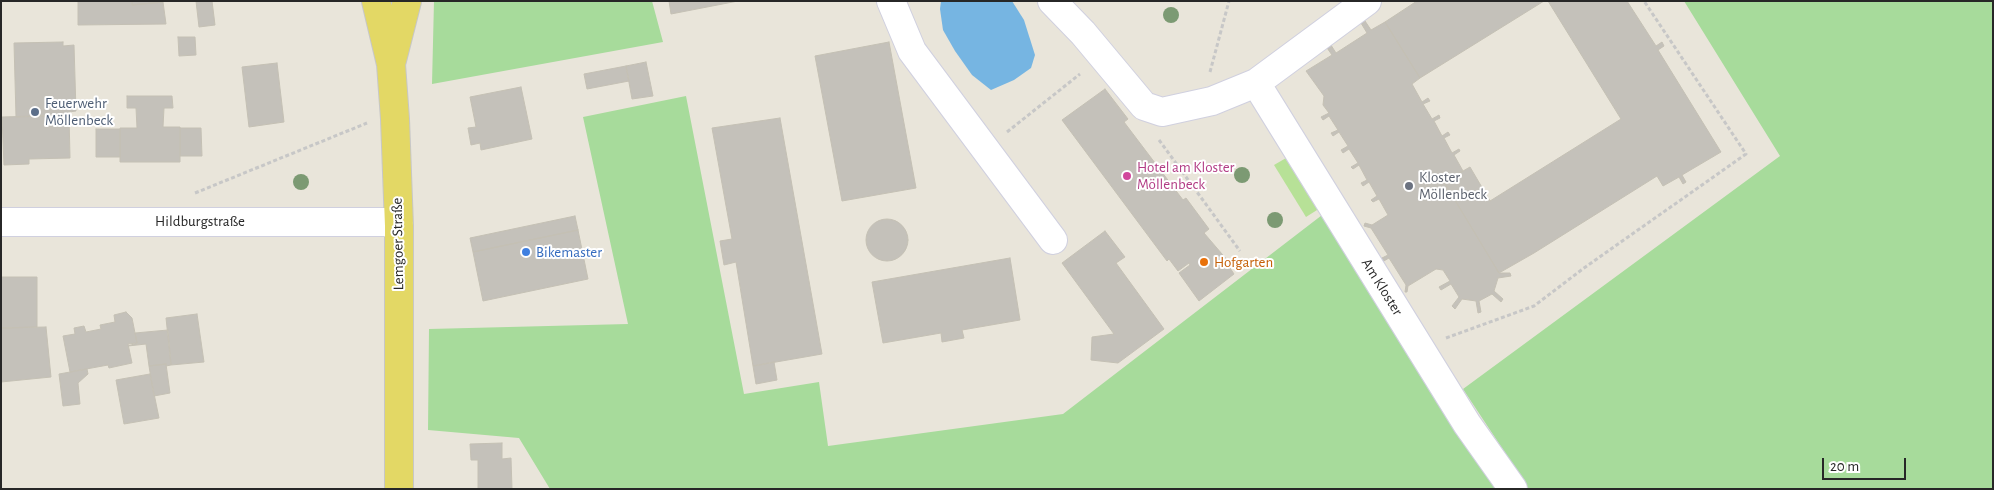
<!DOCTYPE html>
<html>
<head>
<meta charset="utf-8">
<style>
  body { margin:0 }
  #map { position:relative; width:1994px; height:490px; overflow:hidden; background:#e9e5da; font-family:"Alegreya Sans",sans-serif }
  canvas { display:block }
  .frame { position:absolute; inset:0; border:2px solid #272727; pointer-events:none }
  .scale { position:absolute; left:1822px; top:458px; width:84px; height:22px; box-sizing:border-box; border:2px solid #272727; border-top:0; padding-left:6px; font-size:15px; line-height:18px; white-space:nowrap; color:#272727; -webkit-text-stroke:4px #fff; paint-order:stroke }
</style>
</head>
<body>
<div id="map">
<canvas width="1994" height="490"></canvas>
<div class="frame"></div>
<div class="scale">20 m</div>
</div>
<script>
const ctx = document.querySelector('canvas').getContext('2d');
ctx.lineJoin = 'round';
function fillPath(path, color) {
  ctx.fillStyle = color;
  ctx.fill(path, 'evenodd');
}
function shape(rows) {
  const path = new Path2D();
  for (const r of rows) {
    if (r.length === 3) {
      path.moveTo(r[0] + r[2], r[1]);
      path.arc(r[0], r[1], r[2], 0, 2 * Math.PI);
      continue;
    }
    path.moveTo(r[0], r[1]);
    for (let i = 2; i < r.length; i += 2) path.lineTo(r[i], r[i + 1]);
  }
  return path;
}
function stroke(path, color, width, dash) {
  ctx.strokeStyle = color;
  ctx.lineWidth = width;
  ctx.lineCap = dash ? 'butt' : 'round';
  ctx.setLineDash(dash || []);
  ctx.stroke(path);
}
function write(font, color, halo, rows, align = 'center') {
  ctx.font = font + ' "Alegreya Sans",sans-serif';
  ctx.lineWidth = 4;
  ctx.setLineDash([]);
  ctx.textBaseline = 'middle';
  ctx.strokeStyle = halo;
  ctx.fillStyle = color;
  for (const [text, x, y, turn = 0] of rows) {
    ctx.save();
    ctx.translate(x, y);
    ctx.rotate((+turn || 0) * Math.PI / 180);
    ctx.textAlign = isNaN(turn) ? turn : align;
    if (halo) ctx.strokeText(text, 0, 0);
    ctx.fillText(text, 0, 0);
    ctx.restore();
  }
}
fillPath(shape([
  [434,1,652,1,663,42,432,84],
  [1684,1,1993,1,1993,489,1529,489,1463,389,1780,156],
  [686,96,744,394,819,382,828,446,1063,414,1326,212,1497,489,550,489,519,438,428,430,429,329,628,324,583,117]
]), '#a7db9b');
fillPath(shape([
  [1293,154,1325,205,1306,217,1274,165]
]), '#b7e197');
fillPath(shape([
  [941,1,1012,1,1024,20,1035,55,1031,68,1014,80,991,90,972,75,955,51,943,30,940,9]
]), '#76b5e2');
const building = shape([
  [78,1,132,1,132,5,163,2,166,24,78,25,78,1],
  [132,1,163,1,163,2,132,5,132,1],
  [196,1,212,1,215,25,199,27,196,1],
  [669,1,738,1,671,14,669,1],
  [1417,1,1544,1,1420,78,1385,22,1417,1],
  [1548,1,1627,1,1656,46,1662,42,1664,46,1658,50,1721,152,1682,175,1686,182,1683,184,1679,177,1663,186,1657,176,1534,253,1499,273,1444,182,1470,167,1490,201,1621,119,1548,1],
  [1365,21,1371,30,1385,22,1420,78,1412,84,1422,102,1428,98,1430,101,1423,104,1432,119,1439,115,1440,118,1434,121,1442,136,1448,132,1450,135,1444,138,1452,153,1459,149,1460,151,1454,155,1463,171,1444,182,1499,273,1510,273,1511,276,1498,278,1494,291,1503,299,1501,302,1492,294,1479,301,1481,312,1478,313,1476,301,1462,299,1455,309,1452,306,1459,297,1451,284,1441,290,1439,287,1450,281,1443,270,1436,269,1408,286,1407,292,1405,292,1406,285,1389,258,1382,262,1380,259,1388,255,1371,228,1364,226,1365,223,1372,225,1388,215,1379,199,1373,202,1371,200,1377,196,1369,182,1363,186,1361,183,1367,180,1359,165,1353,169,1351,167,1358,163,1349,149,1343,153,1341,150,1348,146,1339,132,1333,136,1331,133,1338,130,1329,116,1323,120,1321,117,1329,113,1323,105,1324,96,1306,71,1332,55,1325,45,1329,42,1336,53,1367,33,1361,23,1365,21],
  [178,37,195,37,196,55,179,56,178,37],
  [63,42,63,46,74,45,76,111,69,112,69,115,16,117,14,43,63,42],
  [889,42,916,188,842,201,815,56,889,42],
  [646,62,653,96,632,99,626,66,646,62],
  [277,63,284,122,249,127,242,67,277,63],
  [626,66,629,81,587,89,584,74,626,66],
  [521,87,532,139,481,150,480,143,471,145,468,128,476,127,470,97,521,87],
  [1105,89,1128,119,1124,122,1183,200,1186,198,1209,229,1204,233,1228,261,1226,262,1234,274,1199,301,1179,273,1190,265,1189,263,1178,271,1169,259,1167,261,1062,120,1105,89],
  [127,96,172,96,173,108,164,108,163,127,180,127,180,162,120,162,120,128,137,128,136,108,127,108,127,96],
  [69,115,70,158,29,159,29,164,4,165,2,117,69,115],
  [780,118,822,354,753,366,736,262,724,265,720,241,732,239,712,128,780,118],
  [180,128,201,128,202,156,180,156,180,128],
  [96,129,120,129,120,157,96,157,96,129],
  [575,216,578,230,473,252,470,238,575,216],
  [887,240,21],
  [578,230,588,279,483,301,473,252,578,230],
  [1105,231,1125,257,1116,263,1164,329,1118,363,1091,360,1092,337,1114,334,1062,263,1105,231],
  [1010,258,1020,320,962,330,964,338,942,342,941,333,883,343,872,282,1010,258],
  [1,277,37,277,37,327,1,328,1,277],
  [126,312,132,318,137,343,128,344,132,363,109,368,108,365,70,372,63,336,75,334,74,328,84,326,86,332,101,329,100,325,115,322,114,315,126,312],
  [197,314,204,362,171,365,166,318,197,314],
  [46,327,51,377,1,382,1,328,46,327],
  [168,330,171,365,166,366,166,364,149,366,146,344,128,346,137,343,135,333,168,330],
  [774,362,777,380,756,384,753,366,774,362],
  [166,364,170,393,154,396,149,366,166,364],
  [87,369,88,374,78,383,80,404,63,406,59,374,87,369],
  [150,374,159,418,124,424,116,380,150,374],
  [502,443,502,459,511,458,512,489,478,489,478,460,471,460,470,444,502,443]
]);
fillPath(building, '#c4c1ba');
stroke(building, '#c4c0b4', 1);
const minor = shape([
  [891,1,912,51,1053,240],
  [1052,1,1083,33,1144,106,1162,112,1212,101,1256,83,1367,1],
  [1256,83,1467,424,1513,489],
  [1,222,386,222,399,226]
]);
const major = shape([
  [376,1,391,64,395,119,399,226,399,489],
  [392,60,407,1]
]);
stroke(minor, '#d0d0df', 30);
stroke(major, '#c7c7c7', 30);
stroke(shape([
  [1210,72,1229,1],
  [1007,132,1080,74],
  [1159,140,1240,251],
  [195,193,367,123],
  [1446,338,1534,306,1584,268,1746,154,1644,1]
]), '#c7c7c7', 3, [4, 2.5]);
stroke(minor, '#fff', 28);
stroke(major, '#e3d865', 28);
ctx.fillStyle = '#7c9a73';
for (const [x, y] of [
  [1171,15],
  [1242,175],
  [301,182],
  [1275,220]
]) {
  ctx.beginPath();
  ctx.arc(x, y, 8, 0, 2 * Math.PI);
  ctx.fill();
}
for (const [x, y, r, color] of [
  [35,112,5,"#5c6f8a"],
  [1127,176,5,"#d1479c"],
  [1409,186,5,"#6b7280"],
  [526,252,5,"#3f7fe0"],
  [1204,262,5,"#e8710a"]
]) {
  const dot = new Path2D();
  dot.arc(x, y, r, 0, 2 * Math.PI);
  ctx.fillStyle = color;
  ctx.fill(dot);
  stroke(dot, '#fff', 2);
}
write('15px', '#4e5e75', '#fff', [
  ["Feuerwehr",45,103],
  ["Möllenbeck",45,120]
], 'left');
write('15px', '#b23c85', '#fff', [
  ["Hotel am Kloster",1137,167],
  ["Möllenbeck",1137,184]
], 'left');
write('15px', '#5b616d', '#fff', [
  ["Kloster",1419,177],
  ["Möllenbeck",1419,194]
], 'left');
write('15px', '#272727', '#fff', [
  ["Hildburgstraße",200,221],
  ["Lemgoer Straße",398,244,-91],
  ["Am Kloster",1382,287,58]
]);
write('15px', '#366cbe', '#fff', [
  ["Bikemaster",536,252]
], 'left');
write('15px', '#c56008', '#fff', [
  ["Hofgarten",1214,262]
], 'left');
</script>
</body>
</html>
